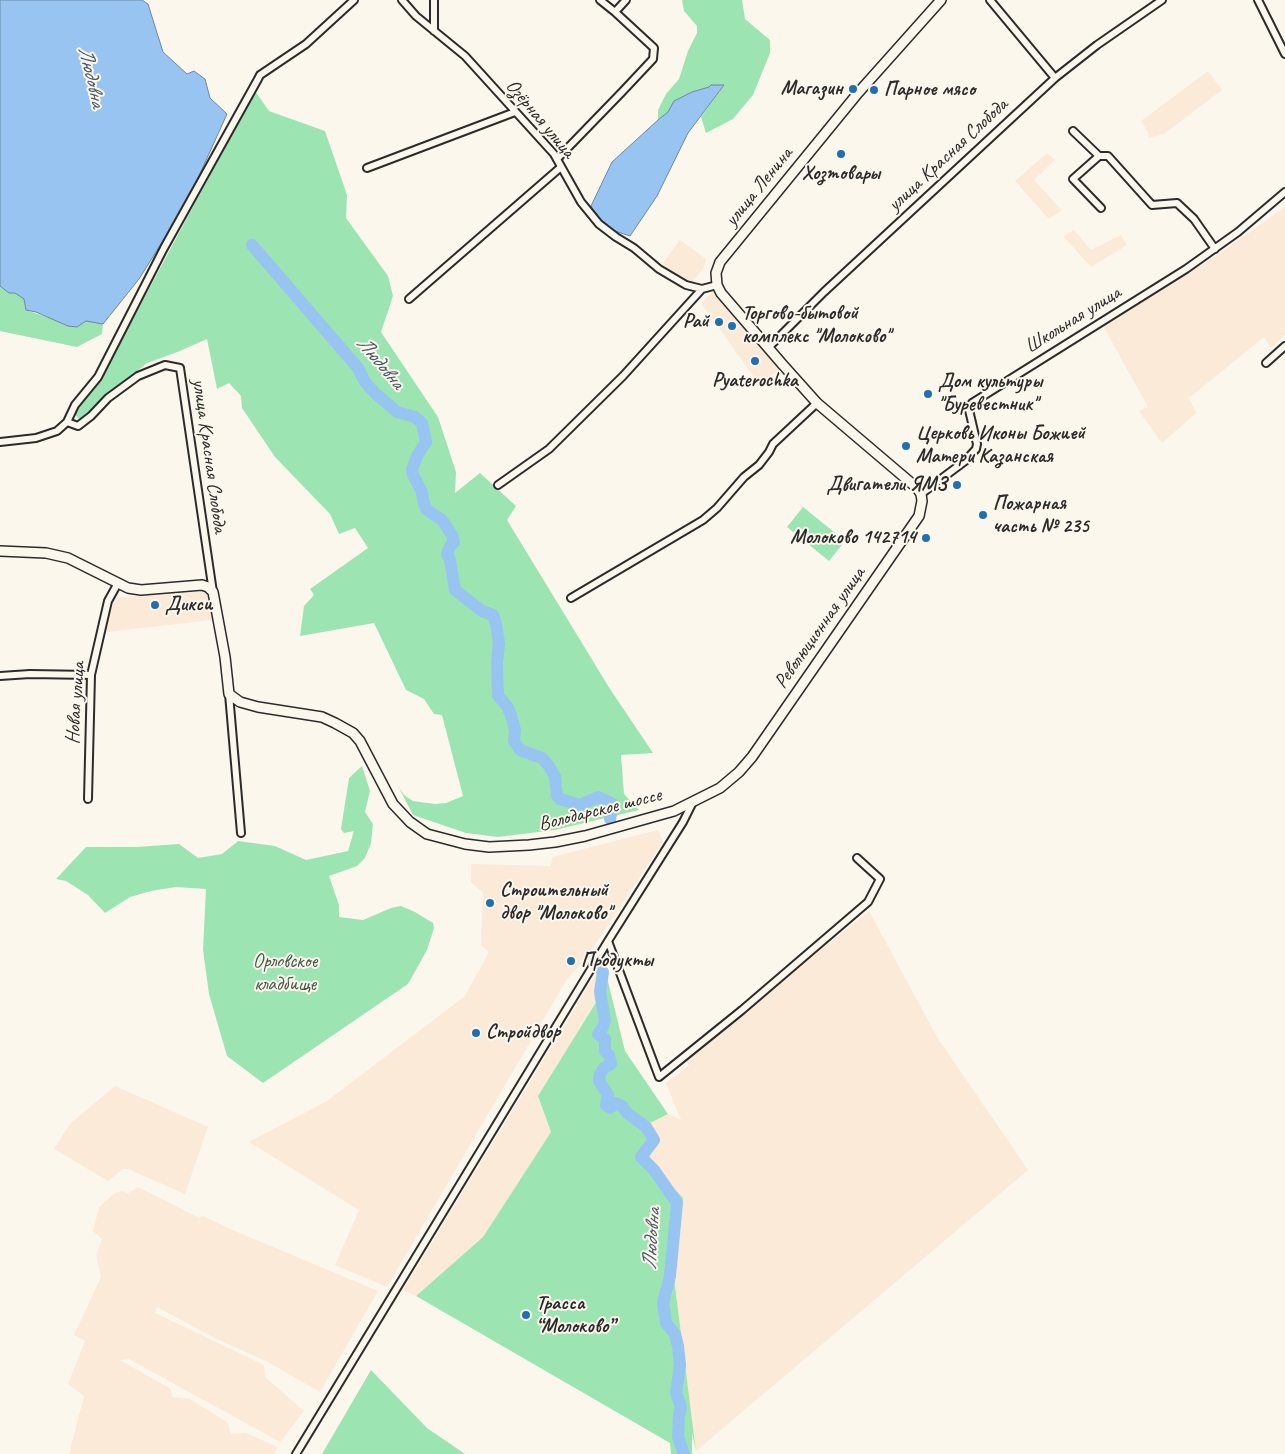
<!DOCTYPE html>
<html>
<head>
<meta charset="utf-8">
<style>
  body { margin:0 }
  canvas { display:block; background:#fbf7ec }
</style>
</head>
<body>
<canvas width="1285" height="1454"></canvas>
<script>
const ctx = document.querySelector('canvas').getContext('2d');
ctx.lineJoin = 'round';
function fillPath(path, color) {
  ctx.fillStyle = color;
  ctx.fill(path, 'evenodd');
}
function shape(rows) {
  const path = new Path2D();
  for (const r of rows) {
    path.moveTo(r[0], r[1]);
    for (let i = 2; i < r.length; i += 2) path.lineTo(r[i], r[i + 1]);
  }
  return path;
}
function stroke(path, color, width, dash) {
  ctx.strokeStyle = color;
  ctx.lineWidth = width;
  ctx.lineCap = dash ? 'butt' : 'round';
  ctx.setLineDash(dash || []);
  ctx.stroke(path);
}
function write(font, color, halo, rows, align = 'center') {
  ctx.font = font + ' Caveat,sans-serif';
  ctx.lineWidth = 4;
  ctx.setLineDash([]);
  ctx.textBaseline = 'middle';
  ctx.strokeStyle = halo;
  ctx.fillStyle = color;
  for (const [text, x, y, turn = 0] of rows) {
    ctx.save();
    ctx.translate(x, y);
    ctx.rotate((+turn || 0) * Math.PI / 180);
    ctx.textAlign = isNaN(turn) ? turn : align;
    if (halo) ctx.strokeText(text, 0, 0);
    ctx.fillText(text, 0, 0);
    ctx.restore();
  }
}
fillPath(shape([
  [1208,71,1222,90,1164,134,1148,138,1149,134,1141,121],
  [1047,153,1055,160,1034,180,1062,210,1049,219,1015,181],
  [1285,207,1285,335,1271,348,1264,337,1189,398,1196,413,1162,443,1139,411,1148,407,1102,324,1213,258],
  [1074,230,1091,250,1121,235,1127,245,1091,267,1063,236],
  [680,240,706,259,704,267,692,283,679,277,662,264],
  [714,291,781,369,759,384,701,303],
  [208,591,212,620,107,632,114,598],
  [658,830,663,842,584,961,567,979,387,1287,335,1265,359,1210,249,1142,327,1101,465,996,489,952,481,945,483,893,471,882,471,864,551,866,552,857],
  [869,911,937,1037,1028,1170,696,1451,674,1278,683,1198,643,1156,659,1140,650,1123,668,1114,681,1120,666,1083,689,1065,685,1060],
  [597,972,601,975,598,998,538,1096,551,1132,483,1237,416,1296,403,1290],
  [115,1086,208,1127,185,1194,128,1169,123,1169,108,1181,54,1149,70,1124],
  [138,1187,199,1218,203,1216,230,1229,378,1291,320,1392,268,1362,217,1339,157,1307,155,1313,264,1365,265,1377,304,1411,280,1442,129,1359,120,1360,171,1389,172,1397,190,1399,228,1423,231,1434,246,1433,278,1447,274,1454,69,1454,84,1396,68,1384,85,1341,74,1335,101,1277,96,1255,102,1239,93,1231,99,1207,115,1193,123,1191,127,1194]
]), '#fbead8');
fillPath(shape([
  [682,0,742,0,745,19,770,40,770,53,753,95,733,119,706,133,701,117,724,85,709,87,692,92,675,101,668,112,658,120,658,110,666,94,679,79,688,51,697,33,697,26,684,11],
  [255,91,269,111,325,131,347,195,346,218,388,276,393,296,381,332,438,417,456,472,455,493,480,473,516,506,507,520,610,689,653,753,621,755,624,794,639,810,555,830,498,837,466,833,413,815,398,786,404,795,413,801,435,804,446,803,463,796,442,715,434,714,424,699,406,690,374,623,300,636,304,606,314,595,310,589,368,548,355,528,339,534,330,514,275,457,242,408,241,396,229,383,217,389,207,339,180,351,147,363,103,399,84,419,79,419,76,416,76,411,97,386],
  [0,286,9,293,15,293,24,299,26,310,77,327,86,320,103,324,102,334,77,347,0,331],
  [803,507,845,541,829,561,787,527],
  [362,766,370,791,365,812,373,824,371,843,365,858,357,866,329,876,339,905,339,917,363,920,391,908,401,906,415,912,433,923,434,928,427,950,408,984,263,1083,227,1056,209,994,203,950,206,889,176,887,151,891,130,897,105,913,88,895,66,881,56,879,86,847,137,847,179,844,198,858,222,854,238,841,275,846,306,860,348,851,354,831,344,833,341,829,349,778],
  [603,961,625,1051,668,1114,650,1123,659,1140,644,1156,683,1198,674,1278,696,1451,692,1433,692,1454,671,1454,670,1443,416,1296,483,1237,551,1132,538,1096,598,999],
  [371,1370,427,1428,465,1454,322,1454]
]), '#9ce5b3');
const water = shape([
  [0,0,142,0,148,4,163,52,187,74,194,71,205,79,210,98,227,114,194,187,171,228,139,279,103,324,86,321,77,327,68,326,36,312,26,310,24,299,15,293,9,293,0,286,0,0],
  [711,85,724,85,688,133,657,196,630,236,615,231,598,217,591,206,612,162,658,120,668,112,674,101,692,92,709,87,711,85]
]);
fillPath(water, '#97c4f1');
stroke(water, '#6c87a2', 1);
stroke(shape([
  [252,245,358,368,365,382,375,393,397,412,415,417,422,423,426,442,417,456,412,470,413,475,422,492,423,500,426,509,442,520,452,535,454,542,449,548,447,554,450,560,455,590,482,611,493,615,496,624,499,643,497,662,498,696,507,706,511,715,515,730,514,741,520,750,542,758,549,766,555,777,557,796,560,799,580,805,598,797,613,804,610,819],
  [598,966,603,972,600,992,605,1021,602,1029,598,1034,605,1039,605,1051,609,1055,611,1064,604,1068,600,1074,599,1081,608,1095,606,1105,610,1108,616,1103,622,1106,627,1113,646,1127,654,1140,641,1157,654,1170,677,1203,670,1276,663,1303,666,1323,675,1334,678,1346,680,1365,676,1393,681,1407,679,1415,678,1437,684,1454]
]), '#97c4f1', 12);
const street = shape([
  [402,0,416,16,465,56,554,154,581,202,599,224,616,237,634,248,659,269,686,285,702,289],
  [434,0,434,31],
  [600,0,615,12],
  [990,0,1055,78],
  [1258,0,1285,54],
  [1073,131,1099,156,1108,156,1152,205,1177,203,1194,219,1215,249],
  [1099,156,1073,179,1101,208],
  [557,159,622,92,653,59,654,48,615,12,626,0],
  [367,168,515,112],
  [409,299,561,167],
  [768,348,824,292,1055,78,1097,45,1162,0],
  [1266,363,1285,346],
  [67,422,78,426,91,416,108,398,138,376,165,365,180,368,213,592],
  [0,442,36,438,57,431,67,422,75,405,98,377,164,248,258,79,260,75,306,44,354,0],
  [498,485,549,449,623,376,702,289,717,285],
  [921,494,965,461,976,449,977,444,969,410,972,403,1186,269,1238,232,1285,192],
  [571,598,703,520,717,508,744,477,759,465,769,452,773,444,817,403],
  [0,676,30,674,91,675],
  [229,694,241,833],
  [88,799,91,675,108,601,118,583],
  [608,941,659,1077,742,1010,868,902,880,879,857,858],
  [296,1454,608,941,683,822,693,802]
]);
const secondary = shape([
  [0,551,46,553,68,558,128,588,141,590,202,585,208,587,213,592,225,657,229,694,240,702,258,707,322,717,335,723,353,733,360,741,393,804,410,822,427,834,465,844,489,847,529,845,555,842,585,836,674,811,720,788,739,772,752,757,919,516,922,501,921,494,917,488,817,403,783,365,721,293,717,285,716,273,720,262,858,93,941,0]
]);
stroke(street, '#2b2b2b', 10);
stroke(secondary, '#2b2b2b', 12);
stroke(street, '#fbf7ec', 6);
stroke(secondary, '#fbf7ec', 9);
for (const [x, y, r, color] of [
  [853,89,5,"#1f6fb2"],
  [874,90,5,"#1f6fb2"],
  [841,154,5,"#1f6fb2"],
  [719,322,5,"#1f6fb2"],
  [732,326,5,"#1f6fb2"],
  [755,361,5,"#1f6fb2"],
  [928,394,5,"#1f6fb2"],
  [906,446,5,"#1f6fb2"],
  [957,485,5,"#1f6fb2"],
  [983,515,5,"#1f6fb2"],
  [926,538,5,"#1f6fb2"],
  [155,605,5,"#1f6fb2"],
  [490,903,5,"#1f6fb2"],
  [571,961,5,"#1f6fb2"],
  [476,1033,5,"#1f6fb2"],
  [526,1315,5,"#1f6fb2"]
]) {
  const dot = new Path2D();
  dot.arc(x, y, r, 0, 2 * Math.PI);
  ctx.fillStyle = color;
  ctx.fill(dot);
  stroke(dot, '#fbf7ec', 2);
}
write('bold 20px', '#2b2b2b', '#fbf7ec', [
  ["Магазин",843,89,"right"],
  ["Парное мясо",884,90],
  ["Хозтовары",841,174,"center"],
  ["Торгово-бытовой",742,314],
  ["комплекс \"Молоково\"",742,337],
  ["Рай",709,322,"right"],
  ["Pyaterochka",755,381,"center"],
  ["Дом культуры",938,382],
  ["\"Буревестник\"",938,405],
  ["Церковь Иконы Божией",916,434],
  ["Матери Казанская",916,457],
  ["Двигатели ЯМЗ",947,485,"right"],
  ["Пожарная",993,504],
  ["часть № 235",993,527],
  ["Молоково 142714",916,538,"right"],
  ["Дикси",165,605],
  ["Строительный",500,891],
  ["двор \"Молоково\"",500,914],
  ["Продукты",581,961],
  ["Стройдвор",486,1033],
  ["Трасса",536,1304],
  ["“Молоково”",536,1327]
], 'left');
write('20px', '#2b2b2b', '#fbf7ec', [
  ["Озёрная улица",540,119,50],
  ["улица Красная Слобода",948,155,-43],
  ["улица Ленина",759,187,-51],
  ["Школьная улица",1073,320,-32],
  ["улица Красная Слобода",209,456,82],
  ["Революционная улица",820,628,-55],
  ["Новая улица",76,703,-86],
  ["Володарское шоссе",600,810,-14]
]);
write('20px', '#475a4d', '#fbf7ec', [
  ["Орловское",285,962],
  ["кладбище",285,985]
]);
write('italic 21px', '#4b5966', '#fbf7ec', [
  ["Людовна",91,77,77],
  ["Людовна",380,363,50],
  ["Людовна",652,1239,-86]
]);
</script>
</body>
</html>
